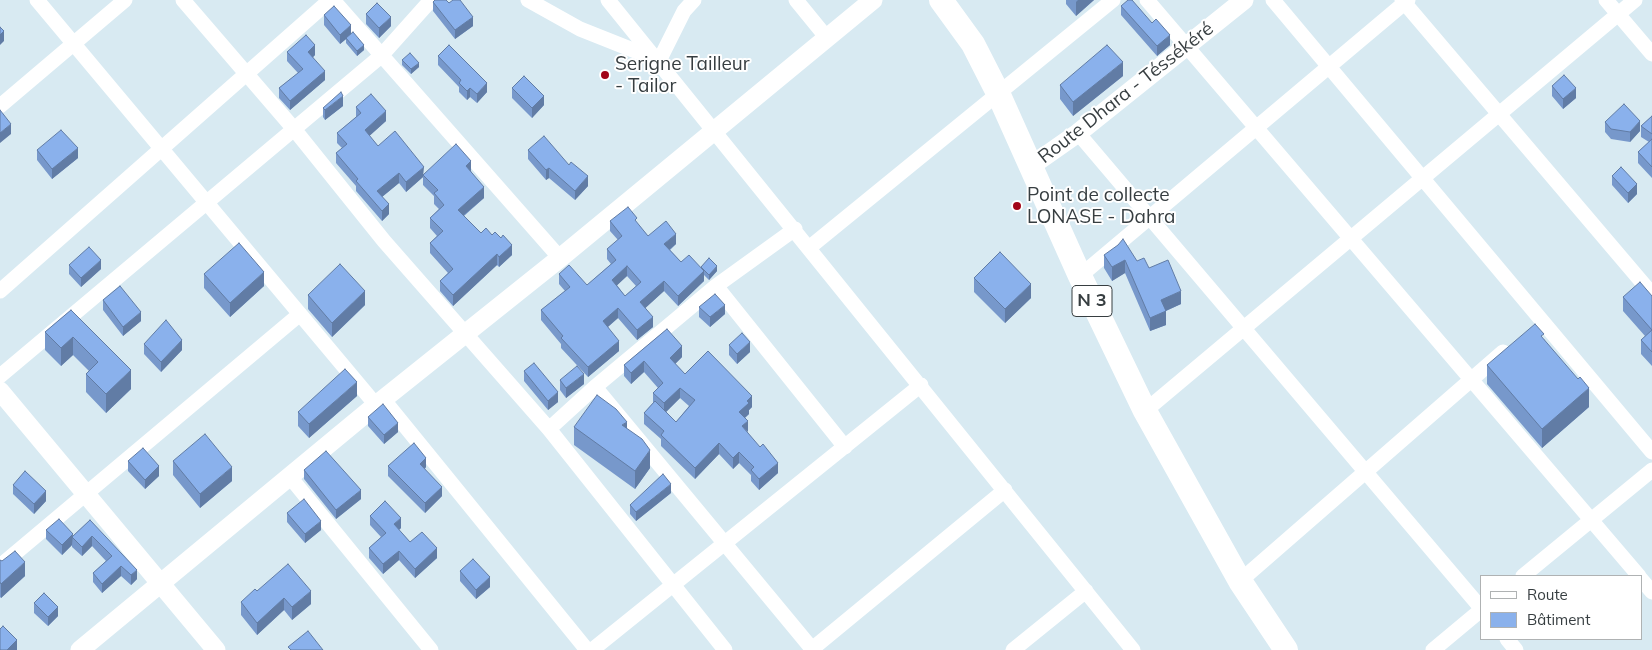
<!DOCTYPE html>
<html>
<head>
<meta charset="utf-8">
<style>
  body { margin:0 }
  #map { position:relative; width:1652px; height:650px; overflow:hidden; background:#d8eaf2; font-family:Mulish,sans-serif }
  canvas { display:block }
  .legend { position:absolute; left:1480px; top:575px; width:162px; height:65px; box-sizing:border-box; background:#fff; border:1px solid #afb2b3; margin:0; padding:6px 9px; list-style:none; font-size:15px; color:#373e41 }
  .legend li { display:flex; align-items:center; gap:10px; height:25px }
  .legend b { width:25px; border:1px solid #afb2b3 }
</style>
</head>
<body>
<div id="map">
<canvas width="1652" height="650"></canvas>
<ul class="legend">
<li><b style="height:6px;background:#fff"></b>Route</li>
<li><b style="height:14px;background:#8ab1ec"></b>Bâtiment</li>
</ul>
</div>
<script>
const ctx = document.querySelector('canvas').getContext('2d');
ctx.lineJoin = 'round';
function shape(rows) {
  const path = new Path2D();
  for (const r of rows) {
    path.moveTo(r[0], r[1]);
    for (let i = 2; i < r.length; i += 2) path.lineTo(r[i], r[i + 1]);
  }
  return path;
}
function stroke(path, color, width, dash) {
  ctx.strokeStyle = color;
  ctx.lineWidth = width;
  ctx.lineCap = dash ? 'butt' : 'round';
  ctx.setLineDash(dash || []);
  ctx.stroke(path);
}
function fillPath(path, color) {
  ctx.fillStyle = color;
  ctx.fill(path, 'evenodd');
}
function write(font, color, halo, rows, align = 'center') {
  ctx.font = font + ' Mulish,sans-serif';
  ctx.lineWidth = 4;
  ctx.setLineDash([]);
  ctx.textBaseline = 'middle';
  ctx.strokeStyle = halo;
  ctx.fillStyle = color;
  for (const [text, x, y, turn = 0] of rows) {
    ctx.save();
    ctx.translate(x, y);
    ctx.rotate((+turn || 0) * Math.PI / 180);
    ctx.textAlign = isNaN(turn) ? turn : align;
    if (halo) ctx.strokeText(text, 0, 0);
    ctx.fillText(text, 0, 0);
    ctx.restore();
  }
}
stroke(shape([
  [37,0,376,405],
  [183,0,294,129,384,241,549,429,725,650],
  [333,0,560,258],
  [528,0,580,29,658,60],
  [608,0,1133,650],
  [796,0,827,38],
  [1147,0,1639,576],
  [1273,0,1652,452],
  [1402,0,1652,294],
  [1606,0,1652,54],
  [659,61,684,11,694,0],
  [0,106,125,0],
  [1078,133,1481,608],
  [810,247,1113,0],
  [1080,276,1408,0],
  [716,286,845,447],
  [0,291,330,0],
  [0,376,381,56,431,0],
  [595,387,813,650],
  [383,399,587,650],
  [1145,411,1635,0],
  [549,429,595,387,716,286,795,229],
  [290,477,431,650],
  [0,566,300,314],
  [1523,576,1652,470],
  [1641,579,1652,592],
  [1240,581,1503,352],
  [1507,639,1516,650],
  [812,649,1005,490],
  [592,650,921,385],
  [1013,650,1086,591],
  [1433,650,1481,610]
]), '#fff', 15);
stroke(shape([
  [1031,166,1078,133,1244,0],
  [0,391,216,650],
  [80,650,376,405,560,258,873,0]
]), '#fff', 19);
stroke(shape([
  [941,0,973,44,998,93,1080,276,1145,411,1240,581,1286,650]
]), '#fff', 24);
fillPath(shape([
  [1066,0,1094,0,1076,16,1066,4],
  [433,2,449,3,473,26,455,39,433,11],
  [1121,6,1152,23,1170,45,1157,56,1121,15],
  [366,14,391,26,379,38,366,24],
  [324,15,351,33,364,50,357,56,346,43,346,39,340,44,324,25],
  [287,52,315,55,313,57,325,80,290,110,279,98,279,88,298,73,287,61],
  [438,56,487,92,477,103,470,97,467,100,459,92,459,87,438,65],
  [402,60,419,67,411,74,402,65],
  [1123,76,1073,116,1060,99,1060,85],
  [1552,86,1576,98,1563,109,1552,96],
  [512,88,544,105,532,118,512,98],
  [343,106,325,120,323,117,323,108],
  [356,107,386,121,369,136,378,146,424,175,471,171,484,198,464,216,481,233,512,255,499,267,497,265,453,306,440,291,440,281,448,273,430,253,430,243,437,236,430,228,430,218,439,209,434,204,434,196,423,185,423,177,406,192,399,183,382,197,389,214,382,221,356,191,356,186,336,163,336,153,342,148,337,143,337,133,356,117],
  [1652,116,1652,178,1638,163,1638,152,1649,142,1641,137,1641,126],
  [1605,122,1640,131,1630,142,1611,139,1605,132],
  [37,150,78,158,52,179,37,160],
  [528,150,588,186,575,200,549,178,546,180,528,159],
  [1612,176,1637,194,1628,203,1612,185],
  [610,221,637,223,648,236,676,244,670,250,681,262,701,268,717,271,709,280,704,275,704,281,678,306,664,291,645,308,653,327,637,340,618,318,608,327,619,351,588,377,561,348,561,344,541,320,541,310,565,291,559,284,559,274,587,285,611,264,607,259,607,249,618,240,610,231],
  [627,276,636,286,625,296,617,285],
  [1104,255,1137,261,1149,268,1181,304,1166,311,1166,325,1150,331,1125,273,1112,281,1104,268],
  [69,265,101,269,81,287,69,274],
  [204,274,264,286,230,317,204,288],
  [974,278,1031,298,1005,323,974,292],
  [308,295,365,305,332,337,308,309],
  [1652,296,1652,366,1641,354,1641,340,1645,336,1623,311,1623,297],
  [103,300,141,321,123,336,103,310],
  [699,307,725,314,710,327,699,317],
  [71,310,131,389,106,413,86,392,86,374,89,371,73,355,61,366,45,350,45,332],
  [667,329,682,357,675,364,685,374,752,407,749,410,749,414,745,418,747,432,778,473,759,490,751,481,751,475,739,463,733,469,719,454,695,479,661,446,661,439,644,424,644,413,653,403,653,393,658,388,644,372,631,384,624,376,624,365],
  [680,398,689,406,676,422,666,412],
  [1544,339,1589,407,1542,448,1487,384,1487,365],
  [144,344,182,350,161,372,144,354],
  [729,345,750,352,737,364,729,355],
  [524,371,558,402,548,410,524,381],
  [560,380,584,384,566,398,560,390],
  [357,396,309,438,298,426,298,412],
  [368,417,398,432,384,444,368,426],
  [574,427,627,429,650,468,635,489,574,445],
  [128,461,159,476,145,489,128,471],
  [173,461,232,481,200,508,173,475],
  [388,466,426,467,425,469,442,496,425,513,388,476],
  [304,470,361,499,336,519,304,479],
  [13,485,46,501,34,514,13,494],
  [671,493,636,521,630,514,630,505],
  [287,513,321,530,305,543,287,522],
  [370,516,401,528,399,530,410,542,437,558,415,578,399,560,383,574,369,558,369,548,381,537,370,525],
  [90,520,137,579,131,585,121,576,102,593,93,582,93,573,106,561,92,546,82,556,72,547,72,545,62,555,46,539,46,530,73,536],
  [0,560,2,561,25,576,1,598,0,597],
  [460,571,490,587,476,599,460,581],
  [257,591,311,604,292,620,284,610,257,635,241,615,241,602],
  [34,603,58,616,48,626,34,613]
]), '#7798cb');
fillPath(shape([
  [1078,0,1094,0,1076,16,1076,2],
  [391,17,391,26,379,38,379,28],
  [473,17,473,26,455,39,455,30],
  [351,25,351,35,340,44,340,35],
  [4,31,4,41,0,45,0,35],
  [1170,35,1170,45,1157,56,1157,46],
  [315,45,315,55,308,62,308,52],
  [364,45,364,50,357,56,357,51],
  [1123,62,1123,76,1073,116,1073,102],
  [419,63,419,67,411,74,411,69],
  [325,71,325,80,290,110,290,101],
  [487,83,487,92,477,103,477,94],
  [470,88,470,97,467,100,467,91],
  [1576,88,1576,98,1563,109,1563,99],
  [343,96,343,106,325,120,325,110],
  [544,96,544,105,532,118,532,108],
  [386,111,386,121,365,140,365,130],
  [1640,121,1640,131,1630,142,1630,132],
  [11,124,11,134,0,143,0,133],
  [78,148,78,158,52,179,52,169],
  [471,161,471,171,466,176,466,166],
  [424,167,423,177,406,192,406,182],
  [549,168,549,178,546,180,546,170],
  [399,173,399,183,377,201,377,191],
  [588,176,588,186,575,200,575,191],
  [1637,184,1637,194,1628,203,1628,193],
  [484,187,484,198,458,220,458,210],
  [389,204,389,214,382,221,382,211],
  [676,234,676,244,664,254,664,244],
  [512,245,512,255,499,267,499,257],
  [497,254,497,265,453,306,453,295],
  [101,260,101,269,81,287,81,278],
  [1125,260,1125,273,1112,281,1112,267],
  [627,266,627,276,612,290,612,280],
  [717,266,717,271,709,280,709,275],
  [704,271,704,281,678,306,678,296],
  [264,272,264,286,230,317,230,303],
  [664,281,664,291,640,313,640,302],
  [1031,284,1031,298,1005,323,1005,309],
  [365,291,365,305,332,337,332,323],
  [1181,291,1181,304,1161,313,1161,300],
  [725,305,725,314,710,327,710,317],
  [618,308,618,318,603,331,603,321],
  [1166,311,1166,325,1150,331,1150,318],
  [141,312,141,321,123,336,123,327],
  [653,317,653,327,637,340,637,330],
  [73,337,73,355,61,366,61,348],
  [182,340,182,350,161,372,161,362],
  [619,341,619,351,588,377,588,367],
  [750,342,750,352,737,364,737,354],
  [682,346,682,357,670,369,670,358],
  [644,361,644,372,631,384,631,373],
  [131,370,131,389,106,413,106,394],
  [584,374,584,384,566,398,566,388],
  [357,382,357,396,309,438,309,424],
  [680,388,680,398,664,414,664,403],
  [1589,388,1589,407,1542,448,1542,429],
  [558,392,558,402,548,410,548,401],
  [752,396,752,407,749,410,749,414,739,423,739,412,747,401],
  [748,421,748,432,742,426],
  [627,422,627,440,622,425],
  [398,423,398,432,384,444,384,435],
  [719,443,719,454,695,479,695,468],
  [650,450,650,468,635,489,635,471],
  [739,452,739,463,733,469,733,458],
  [426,458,426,467,420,473,420,464],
  [778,463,778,473,759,490,759,479],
  [159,466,159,476,145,489,145,480],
  [232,467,232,481,200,508,200,494],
  [671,484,671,493,636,521,636,512],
  [442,487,442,496,425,513,425,503],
  [361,490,361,499,336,519,336,510],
  [46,491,46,501,34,514,34,504],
  [401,518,401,528,394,534,394,524],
  [321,521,321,530,305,543,305,534],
  [73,534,72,545,62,555,62,545],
  [92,536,92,546,82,556,82,547],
  [437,548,437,558,415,578,415,569],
  [399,551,399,560,383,574,383,564],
  [25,562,25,576,1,598,1,584],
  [121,566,121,576,102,593,102,584],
  [137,570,137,579,131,585,131,575],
  [490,577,490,587,476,599,476,590],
  [311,591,311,604,292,620,292,607],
  [284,598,284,610,257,635,257,623],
  [58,607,58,616,48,626,48,617],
  [17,640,17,650,7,650]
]), '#617ca5');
const building = shape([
  [435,0,446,0,449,3,453,0,460,0,473,17,455,30,433,2,435,0],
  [1128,0,1132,0,1152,23,1156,19,1170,35,1157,46,1121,6,1128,0],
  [377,3,391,17,379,28,366,14,377,3],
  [334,6,351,25,340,35,324,15,334,6],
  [0,27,4,31,0,35,0,27],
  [353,32,364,45,357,51,346,38,353,32],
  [306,35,315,45,308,52,325,71,290,101,279,88,303,69,287,52,306,35],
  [449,45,487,83,477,94,470,88,467,91,459,83,461,80,438,56,449,45],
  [1107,45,1123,62,1073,102,1060,85,1107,45],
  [410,53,419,63,411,69,402,60,410,53],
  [1564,75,1576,88,1563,99,1552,86,1564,75],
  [524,76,544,96,532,108,512,88,524,76],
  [341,92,343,96,325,110,323,108,341,92],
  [371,94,386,111,365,130,378,146,395,131,424,167,406,182,399,173,377,191,389,204,382,211,356,181,358,179,336,153,347,144,337,133,361,113,356,107,371,94],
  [1624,104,1640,121,1630,132,1611,129,1605,122,1624,104],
  [0,110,11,124,0,133,0,110],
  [1652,116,1652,134,1641,126,1652,116],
  [61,130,78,148,52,169,37,150,61,130],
  [544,136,569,165,571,162,588,176,575,191,549,168,546,170,528,150,544,136],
  [1652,139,1652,167,1638,152,1652,139],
  [456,144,471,161,466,166,484,187,458,210,481,233,486,228,492,235,495,232,501,238,503,235,512,245,499,257,497,254,453,295,440,281,453,269,430,243,443,231,430,218,444,205,434,193,438,190,423,175,456,144],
  [1621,167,1637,184,1628,193,1612,176,1621,167],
  [628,207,637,218,635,220,648,236,666,221,676,234,664,244,681,262,689,255,704,271,678,296,664,281,640,302,653,317,637,330,618,308,603,321,619,341,588,367,561,338,563,336,541,310,570,287,559,274,569,265,587,285,616,260,607,249,622,236,610,221,628,207],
  [627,266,641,282,625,296,612,280,627,266],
  [1123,239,1137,261,1144,258,1149,268,1168,260,1181,291,1161,300,1166,311,1150,318,1125,260,1112,267,1104,255,1118,245,1123,239],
  [239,243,264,272,230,303,204,274,239,243],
  [89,247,101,260,81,278,69,265,89,247],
  [1000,252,1031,284,1005,309,974,278,1000,252],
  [709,258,717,266,709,275,701,267,709,258],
  [340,264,365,291,332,323,308,295,340,264],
  [1640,282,1652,296,1652,352,1641,340,1652,330,1623,297,1640,282],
  [120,286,141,312,123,327,103,300,120,286],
  [715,294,725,305,710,317,699,307,715,294],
  [71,310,131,370,106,394,86,374,98,362,73,337,61,348,45,332,71,310],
  [166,320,182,340,161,362,144,344,166,320],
  [1535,324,1544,334,1541,336,1578,379,1580,377,1589,388,1542,429,1487,365,1535,324],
  [667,329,682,346,670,358,685,374,708,351,752,396,747,401,749,403,739,412,748,421,742,426,760,447,763,444,778,463,759,479,751,470,754,467,739,452,733,458,719,443,695,468,661,435,664,431,644,413,655,401,676,422,695,400,680,388,664,403,653,393,663,383,644,361,631,373,624,365,667,329],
  [742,333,750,342,737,354,729,345,742,333],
  [534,363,558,392,548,401,524,371,534,363],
  [577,366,584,374,566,388,560,380,577,366],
  [345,369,357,382,309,424,298,412,345,369],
  [597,395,616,409,627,422,622,425,642,439,650,450,635,471,574,427,597,395],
  [383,404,398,423,384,435,368,417,383,404],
  [205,434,232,467,200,494,173,461,205,434],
  [414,443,426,458,420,464,442,487,425,503,388,466,414,443],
  [143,448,159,466,145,480,128,461,143,448],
  [326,451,361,490,336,510,304,470,326,451],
  [25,471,46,491,34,504,13,485,25,471],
  [663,474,671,484,636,512,630,505,663,474],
  [304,499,321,521,305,534,287,513,304,499],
  [385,501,401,518,394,524,410,542,422,532,437,548,415,569,399,551,383,564,369,548,386,533,370,516,385,501],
  [59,519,73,534,62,545,46,530,59,519],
  [90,520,137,570,131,575,121,566,102,584,93,573,112,556,92,536,82,547,72,537,90,520],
  [15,551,25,562,1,584,0,582,0,560,2,561,15,551],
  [473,559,490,577,476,590,460,571,473,559],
  [288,564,311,591,292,607,284,598,257,623,241,602,255,589,257,591,288,564],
  [44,593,58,607,48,617,34,603,44,593],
  [3,626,17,640,7,650,0,650,0,629,3,626],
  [308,631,323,650,291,650,288,647,308,631]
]);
fillPath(building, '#8ab1ec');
stroke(building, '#617ca5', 1);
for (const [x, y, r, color] of [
  [605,75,5,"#a20518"],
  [1017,206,5,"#a20518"]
]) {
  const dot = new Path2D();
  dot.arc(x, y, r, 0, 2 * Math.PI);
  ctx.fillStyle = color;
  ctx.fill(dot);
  stroke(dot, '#fff', 2);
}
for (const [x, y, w] of [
  [1092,301,40]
]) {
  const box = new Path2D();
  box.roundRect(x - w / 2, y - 15.5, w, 31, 4);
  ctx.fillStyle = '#fff';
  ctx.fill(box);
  stroke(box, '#373e41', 1);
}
write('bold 18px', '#373e41', null, [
  ["N 3",1092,301]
]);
write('19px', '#373e41', '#fff', [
  ["Serigne Tailleur",615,64],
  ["- Tailor",615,86],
  ["Point de collecte",1027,195],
  ["LONASE - Dahra",1027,217]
], 'left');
write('19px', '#373e41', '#fff', [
  ["Route Dhara - Téssékéré",1126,93,-38]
]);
</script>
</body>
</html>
